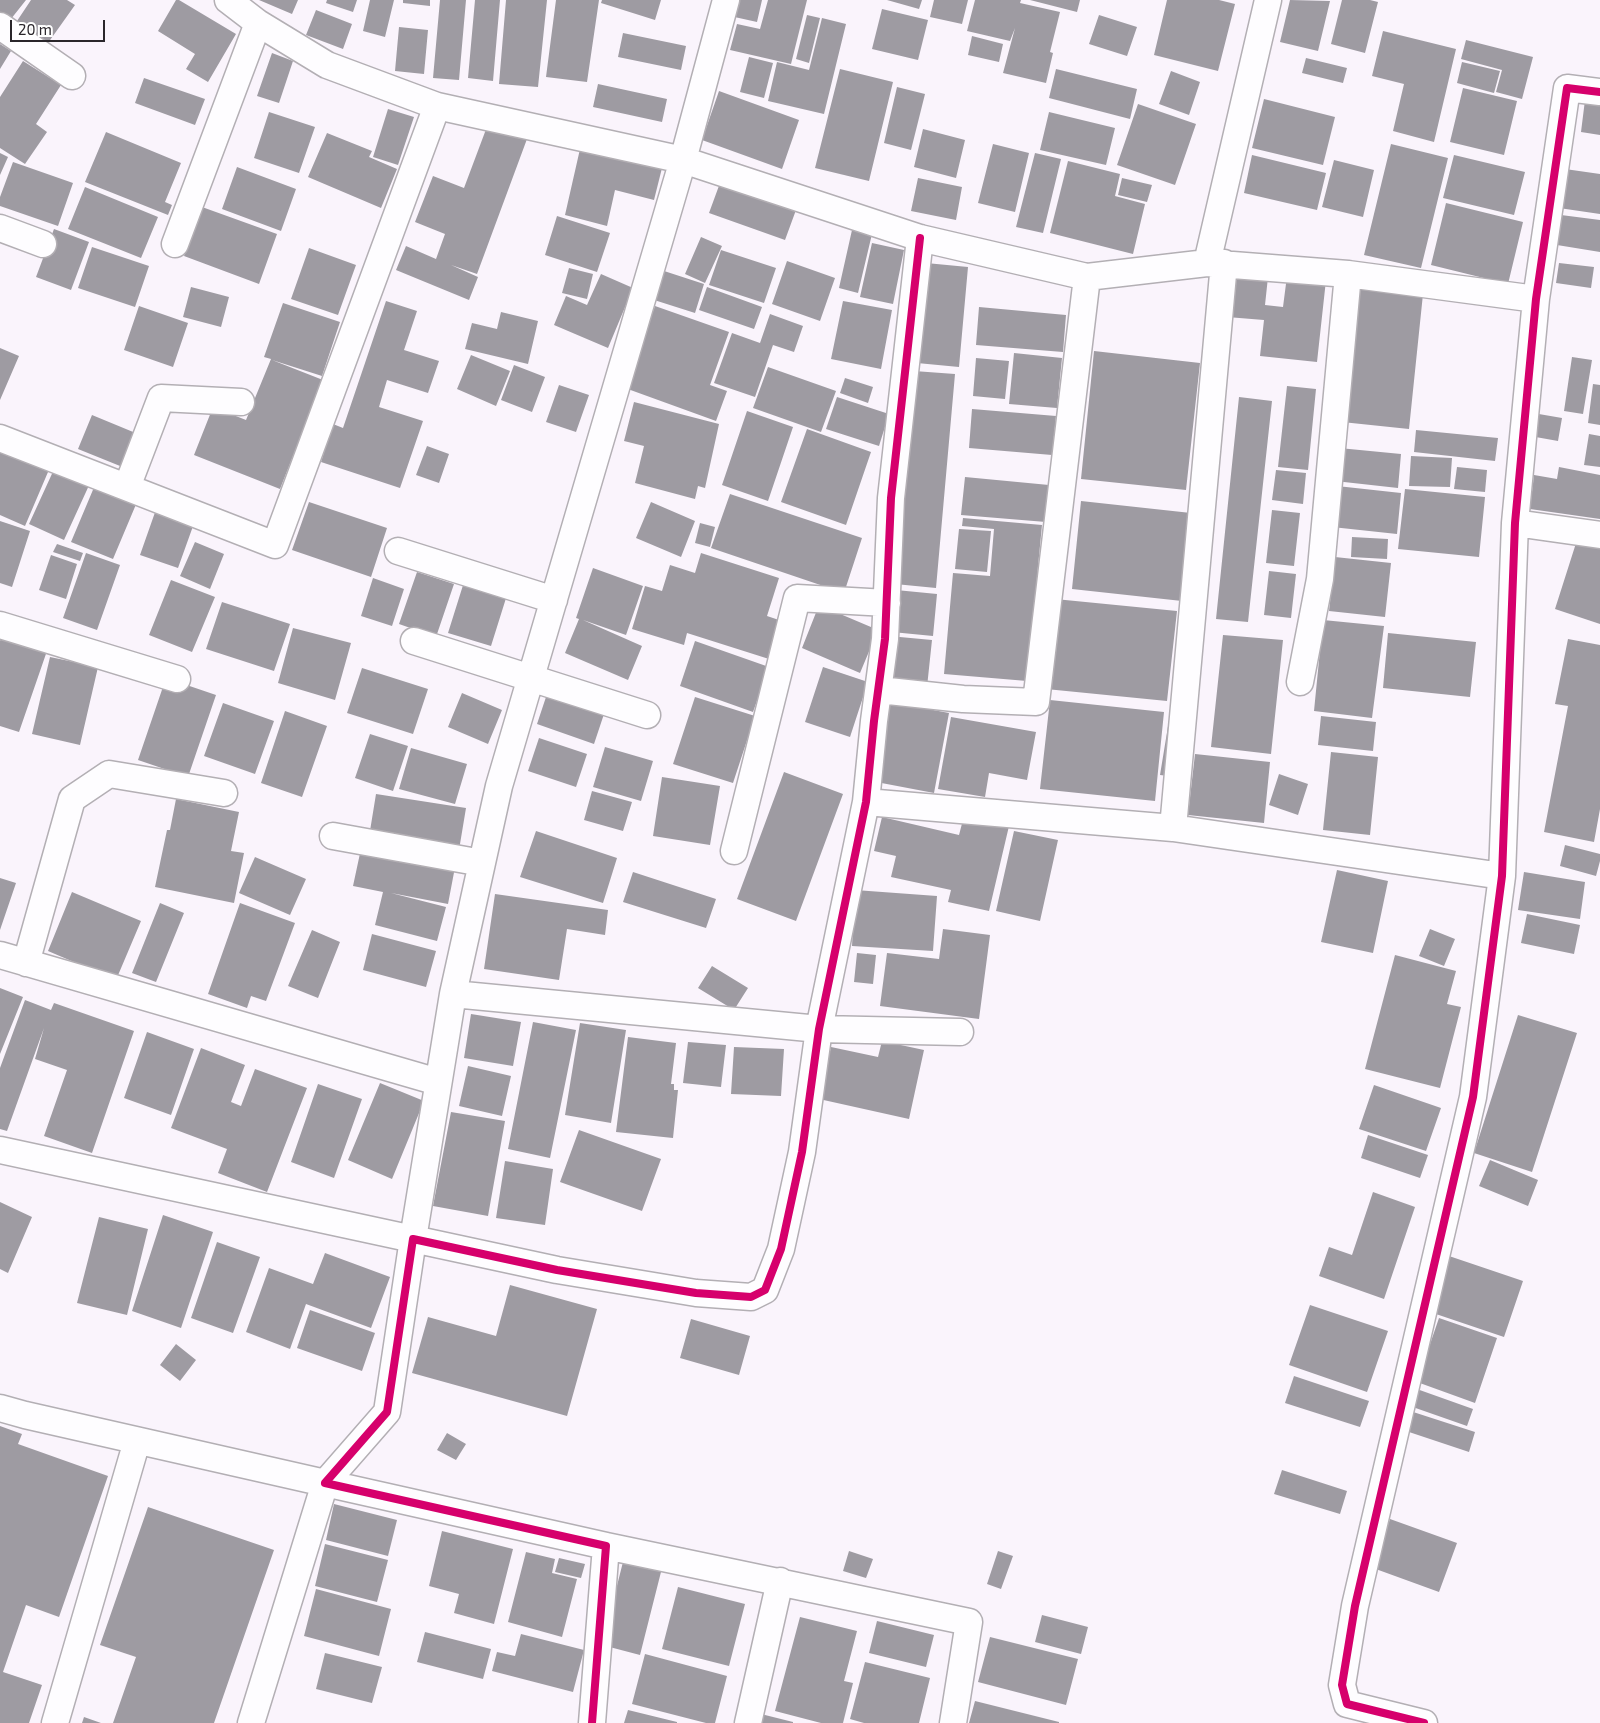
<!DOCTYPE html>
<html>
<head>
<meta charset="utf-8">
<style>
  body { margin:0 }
  #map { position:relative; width:1600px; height:1723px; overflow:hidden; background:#faf4fc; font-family:"Exo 2",sans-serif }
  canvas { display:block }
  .scale { position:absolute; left:10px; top:20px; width:95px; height:22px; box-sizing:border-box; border:2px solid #2a262b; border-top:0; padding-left:6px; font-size:15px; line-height:18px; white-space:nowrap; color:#2a262b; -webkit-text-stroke:4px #fff; paint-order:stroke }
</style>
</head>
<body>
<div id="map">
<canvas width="1600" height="1723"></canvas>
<div class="scale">20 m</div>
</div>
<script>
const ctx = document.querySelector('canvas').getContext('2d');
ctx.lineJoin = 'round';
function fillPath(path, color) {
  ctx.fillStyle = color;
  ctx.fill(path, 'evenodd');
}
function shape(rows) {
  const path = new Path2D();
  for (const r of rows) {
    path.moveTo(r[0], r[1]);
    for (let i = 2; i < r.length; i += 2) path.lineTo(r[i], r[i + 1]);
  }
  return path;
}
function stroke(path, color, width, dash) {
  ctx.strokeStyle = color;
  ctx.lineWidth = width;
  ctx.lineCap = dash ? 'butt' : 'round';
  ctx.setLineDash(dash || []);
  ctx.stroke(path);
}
fillPath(shape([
  [0,0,26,0,7,24,0,19],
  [31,0,67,0,75,5,48,43,17,21],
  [176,0,179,0,236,34,208,82,186,69,195,54,158,31],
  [259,0,298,0,292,14],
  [327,0,357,0,353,12,326,3],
  [370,0,394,0,385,37,363,31],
  [403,0,430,0,430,6,403,3],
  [440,0,466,0,459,80,433,78],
  [475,0,500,0,493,81,468,78],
  [506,0,547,0,538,87,499,84],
  [556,0,599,0,587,82,546,77],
  [602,0,661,0,655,20,601,3],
  [734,0,762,0,757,22,730,16],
  [768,0,807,0,791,64,730,50,737,24,760,29],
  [887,0,922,0,919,9],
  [934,0,968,0,962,24,930,17],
  [975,0,1021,0,1020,3,1060,12,1050,52,1053,53,1046,83,1003,73,1015,28,1010,41,967,31],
  [1030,0,1080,0,1077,12],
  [1167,0,1219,0,1235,4,1218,71,1154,55],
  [1290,0,1330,1,1318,51,1280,42],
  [1342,0,1370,0,1378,2,1365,53,1331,44],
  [882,9,928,20,918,60,872,49],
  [316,10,352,24,343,49,306,35],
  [807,15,820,18,809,63,796,59],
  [1099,15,1137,27,1127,56,1089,44],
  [822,18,846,24,824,114,768,101,777,62,809,70],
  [399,27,428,30,424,74,395,71],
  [1383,31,1456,49,1434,142,1393,131,1404,84,1372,76],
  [623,33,686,46,681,70,618,57],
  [972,36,1003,44,999,62,968,55],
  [1466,40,1533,57,1522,99,1496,92,1502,70,1461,59],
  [0,44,11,51,0,69],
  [272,53,293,61,279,103,257,96],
  [749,57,773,63,764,98,740,92],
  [1306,58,1347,68,1343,83,1302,73],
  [23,61,61,85,36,124,47,132,25,164,0,148,0,97],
  [1462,62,1500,71,1494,93,1457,83],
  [840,69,893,82,869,181,815,168],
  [1056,69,1137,89,1130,119,1049,98],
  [1171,71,1200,82,1189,115,1159,104],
  [144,78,205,99,195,125,135,103],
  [598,84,667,99,662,122,593,107],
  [897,87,925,94,911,150,884,143],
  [1463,88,1517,101,1504,155,1450,142],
  [719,91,799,120,782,169,702,140],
  [1264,99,1335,117,1323,165,1252,148],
  [1585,100,1600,102,1600,135,1581,132],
  [1138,104,1196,124,1175,185,1117,165],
  [388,109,414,117,398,165,373,157],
  [269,112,315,127,299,173,254,158],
  [1049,112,1115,128,1106,165,1040,150],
  [488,124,527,139,477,274,451,265,478,277,469,300,396,270,406,246,436,259,445,234,415,222,433,176,464,188],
  [923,129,965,140,956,178,914,167],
  [106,132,181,163,165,202,172,205,168,215,85,182],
  [327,133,372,151,369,157,397,169,381,208,308,177],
  [993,144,1029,153,1015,212,978,203],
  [1391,144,1448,158,1421,268,1364,255],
  [580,149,662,168,654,200,615,190,607,226,565,215],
  [0,153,8,157,0,175],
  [1035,153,1061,159,1043,233,1016,227],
  [1252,155,1326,173,1317,210,1244,193],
  [1454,155,1525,172,1514,215,1443,198],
  [1334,160,1374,170,1363,217,1322,207],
  [1068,161,1120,174,1115,196,1145,204,1133,254,1050,233],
  [13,162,73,183,58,226,0,206,0,197],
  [237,167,296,189,281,231,222,209],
  [1565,169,1600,174,1600,214,1559,208],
  [918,178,962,187,956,220,911,211],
  [1122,178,1152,185,1147,202,1118,195],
  [720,183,796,210,785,240,709,213],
  [85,187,158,217,141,258,68,229],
  [1446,203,1523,222,1508,284,1431,265],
  [202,207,277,234,259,284,184,256],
  [1561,215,1600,220,1600,252,1557,245],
  [557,216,610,233,597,272,545,255],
  [54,229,89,242,71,290,36,277],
  [852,230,872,234,858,293,839,288],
  [701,237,722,246,705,283,685,274],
  [872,243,904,250,893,304,860,297],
  [92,247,149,266,135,307,78,288],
  [309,248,356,265,338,315,291,299],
  [721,250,776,268,764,303,709,285],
  [787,261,835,278,820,321,772,304],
  [926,263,968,267,959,367,917,363],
  [1559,263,1594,267,1591,288,1556,283],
  [569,268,593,274,587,299,562,293],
  [661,270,704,284,695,313,651,299],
  [1232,273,1268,277,1265,305,1283,307,1287,276,1326,280,1317,362,1260,356,1264,320,1227,317],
  [601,274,633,288,608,348,554,325,566,296,587,305],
  [191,287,229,297,221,327,183,317],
  [707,287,762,307,754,329,699,310],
  [1353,287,1423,294,1409,429,1342,422],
  [386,301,417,311,404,350,439,361,428,393,387,380,379,407,423,421,400,488,321,462,333,424,343,428],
  [843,301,892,310,881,369,831,359],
  [283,303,340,322,322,376,272,360,323,380,280,489,194,455,213,407,246,420,271,359,264,357],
  [139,306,188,323,173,367,124,350],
  [655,306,729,332,710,385,727,391,716,421,625,388],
  [979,307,1066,315,1063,352,976,345],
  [501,312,538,321,528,364,465,349,472,323,497,329],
  [770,314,803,326,794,352,773,345,755,397,714,383,732,333,760,343],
  [0,348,19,356,0,400],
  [1094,351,1200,363,1186,490,1081,479],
  [1014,353,1062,358,1057,408,1009,404],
  [471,355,510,371,496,406,457,389],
  [1572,357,1592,360,1583,414,1564,411],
  [976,358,1009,361,1005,399,973,396],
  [514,365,545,377,532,412,501,400],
  [768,367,836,391,821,432,753,408],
  [914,371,955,374,936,588,895,584],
  [845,378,873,387,868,403,840,393],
  [1593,384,1600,385,1600,425,1588,423],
  [559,385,589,395,576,432,546,422],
  [1287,386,1316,389,1308,470,1278,467],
  [837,397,889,414,879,446,826,429],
  [1239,397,1272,401,1248,622,1216,619],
  [634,402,719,424,705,488,698,486,695,499,635,483,644,446,624,441],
  [972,409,1056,416,1052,455,969,448],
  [747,411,793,427,768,501,722,485],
  [1533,413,1562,418,1558,441,1530,436],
  [92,415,138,434,125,468,78,449],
  [807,429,871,452,846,525,781,502],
  [1416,430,1498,438,1495,461,1414,452],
  [1589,434,1600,436,1600,467,1584,465],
  [0,444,51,465,25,526,0,515],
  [427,446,449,454,439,483,416,475],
  [1339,448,1401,454,1398,488,1335,481],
  [1411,456,1452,458,1450,487,1409,486],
  [56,465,91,481,64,540,29,524],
  [1457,467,1487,470,1485,492,1454,489],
  [1559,467,1600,475,1600,519,1530,509,1534,475,1557,479],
  [1276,470,1306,473,1303,504,1272,500],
  [965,477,1049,485,1046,522,961,515],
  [95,485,137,502,113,559,71,542],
  [1337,486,1401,493,1397,534,1332,527],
  [1405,489,1485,497,1479,557,1398,549],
  [730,494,862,538,844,593,711,548],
  [159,501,197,515,178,568,140,555],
  [1081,501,1191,513,1182,601,1072,589],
  [309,502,387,528,371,577,292,550],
  [651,502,695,521,681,557,636,538],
  [1272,510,1300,513,1294,566,1266,563],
  [963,518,1042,525,1027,681,944,674,953,573,990,576,994,529,962,526],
  [0,521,30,531,12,587,0,583],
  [700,523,715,527,710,547,695,543],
  [959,529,991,531,987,572,955,569],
  [1352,537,1388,539,1387,559,1351,557],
  [1577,540,1600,548,1600,624,1555,609],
  [195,542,224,554,210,589,180,576],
  [57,544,83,553,80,561,53,552],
  [86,553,120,565,97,630,63,618],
  [701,553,779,578,767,616,782,621,769,659,687,633,684,645,632,629,645,586,662,591,670,565,695,573],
  [51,555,77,564,66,599,39,590],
  [1335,557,1391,563,1385,617,1329,611],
  [593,568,643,586,626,635,583,620,642,646,628,680,565,653,579,619,576,618],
  [1269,571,1296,574,1291,618,1264,615],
  [417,572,454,584,436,637,399,624],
  [373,578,404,589,392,626,361,616],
  [171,580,215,597,192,652,149,635],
  [464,582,507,595,491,646,448,633],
  [896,590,937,594,933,636,892,632],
  [1055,599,1177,611,1167,701,1046,689],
  [222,602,290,624,274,671,206,649],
  [819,605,878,630,860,673,802,648],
  [1323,620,1384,626,1372,718,1314,711],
  [293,628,351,643,335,700,278,683],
  [3,633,48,648,19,732,0,726,0,641],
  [1388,633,1476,642,1470,697,1383,688],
  [1223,635,1283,640,1271,754,1211,747],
  [889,636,932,640,927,687,884,683],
  [1568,639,1600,645,1600,809,1594,842,1544,832,1568,706,1555,704],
  [695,641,769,667,753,712,680,686],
  [50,657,98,667,80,745,32,734],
  [823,667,868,682,850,737,805,722],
  [362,668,428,689,413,734,347,713],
  [166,678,216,695,188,777,138,760],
  [548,691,605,711,594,744,537,724],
  [462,693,502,710,488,744,448,727],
  [695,697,755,716,733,783,673,764],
  [1050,700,1164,712,1155,801,1040,789],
  [886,701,949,713,934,793,871,781],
  [223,703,274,721,255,774,204,756],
  [285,711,327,726,302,797,261,783],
  [1170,714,1179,716,1169,776,1160,775],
  [1321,716,1376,722,1373,751,1318,745],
  [951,717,1036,732,1027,780,989,773,985,797,938,789],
  [370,734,408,746,393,791,355,778],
  [539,738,587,754,576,787,528,771],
  [605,747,653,761,641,801,593,787],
  [411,748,467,764,455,804,399,789],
  [1331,752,1378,757,1370,835,1323,830],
  [1195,754,1270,762,1264,823,1188,815],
  [784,772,843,794,796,921,737,899],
  [1279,774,1308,784,1298,815,1269,805],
  [662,777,720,786,710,845,653,836],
  [592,791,632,802,623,831,584,820],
  [376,794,466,808,459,850,369,837],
  [176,799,239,812,231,851,244,853,234,903,155,887,167,830,170,830],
  [964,816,1009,826,989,911,948,902,951,890,891,877,896,856,874,851,882,817,959,835],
  [536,831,617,858,603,903,520,877],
  [1014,831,1058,840,1040,921,996,911],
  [362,844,456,862,448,904,391,893,446,907,437,941,375,925,383,892,353,886],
  [1565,845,1600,854,1600,861,1596,876,1560,866],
  [255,857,306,879,290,915,239,893],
  [1337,870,1388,881,1373,953,1321,942],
  [633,872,716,899,706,928,623,902],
  [1524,872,1585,882,1580,919,1518,910],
  [0,878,16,883,0,930],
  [855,890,937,896,933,951,852,946],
  [72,892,141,921,116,980,48,951],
  [495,894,608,910,605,935,567,929,559,980,484,969],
  [160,903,184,913,156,982,132,973],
  [240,903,295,923,266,1001,251,996,247,1008,208,994],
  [1527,914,1580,925,1574,954,1521,943],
  [943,929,990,935,979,1019,880,1006,887,953,939,959],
  [1430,929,1455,939,1444,966,1419,956],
  [312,930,340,942,318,998,288,986],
  [372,934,436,951,426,987,363,970],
  [857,953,876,955,873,984,854,982],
  [1395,955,1456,971,1447,1004,1461,1007,1440,1088,1365,1069],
  [712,966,748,988,734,1010,698,988],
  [0,988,23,997,0,1054],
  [25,1000,51,1010,54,1003,134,1031,92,1153,44,1136,67,1070,35,1059,44,1028,7,1131,0,1129,0,1068],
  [471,1014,521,1022,513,1066,464,1058],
  [1518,1015,1577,1033,1532,1172,1474,1153],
  [533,1022,576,1030,550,1158,508,1149],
  [580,1023,626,1030,611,1123,565,1115],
  [147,1032,194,1049,171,1115,124,1098],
  [628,1037,676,1043,671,1084,674,1084,674,1090,678,1090,673,1138,616,1132],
  [882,1041,924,1050,909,1119,819,1099,831,1047,878,1057],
  [688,1042,726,1045,721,1087,683,1083],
  [734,1047,784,1049,781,1096,731,1094],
  [201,1048,245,1065,231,1102,241,1106,255,1069,307,1088,267,1192,218,1173,227,1149,171,1128],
  [468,1066,511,1076,502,1116,459,1106],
  [380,1083,424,1101,392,1179,348,1160],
  [318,1084,362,1099,334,1178,291,1162],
  [1374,1085,1441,1108,1426,1151,1359,1129],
  [451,1112,505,1121,488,1216,433,1206],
  [579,1130,661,1159,642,1211,560,1182],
  [1368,1135,1428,1155,1420,1178,1361,1158],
  [1490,1160,1538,1180,1528,1206,1479,1186],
  [505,1161,553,1169,545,1225,496,1218],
  [1373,1192,1415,1207,1384,1299,1319,1276,1329,1247,1352,1255],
  [0,1202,32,1217,8,1273,0,1269],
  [163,1215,213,1232,181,1328,132,1311],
  [99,1217,148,1229,127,1315,77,1303],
  [217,1242,260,1257,233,1333,191,1318],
  [325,1253,390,1277,371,1328,306,1304,290,1349,246,1332,269,1268,313,1284],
  [1449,1256,1523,1281,1504,1337,1430,1312],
  [510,1285,597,1309,567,1416,412,1373,428,1317,496,1336],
  [1310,1305,1388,1331,1367,1392,1289,1365],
  [310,1310,375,1333,362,1371,297,1348],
  [1439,1318,1497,1338,1475,1403,1417,1382],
  [691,1319,750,1336,739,1375,680,1358],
  [176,1344,196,1360,180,1381,160,1365],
  [1294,1376,1369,1401,1360,1427,1285,1403],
  [1414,1388,1473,1409,1467,1426,1407,1405],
  [1407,1410,1475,1432,1469,1452,1400,1429],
  [0,1426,22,1434,18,1444,108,1476,59,1617,26,1605,3,1672,42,1685,29,1723,0,1723],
  [447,1433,466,1444,456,1460,437,1450],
  [1282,1470,1347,1491,1340,1514,1274,1494],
  [334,1504,397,1520,388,1556,326,1540],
  [148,1507,274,1550,214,1723,113,1723,136,1657,100,1645],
  [1390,1519,1457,1543,1439,1592,1373,1568],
  [442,1531,513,1549,494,1624,454,1613,459,1594,429,1586],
  [325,1544,388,1560,377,1602,315,1586],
  [849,1551,873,1559,866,1578,843,1571],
  [998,1551,1013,1556,1001,1589,987,1584],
  [526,1552,555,1559,552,1573,577,1579,562,1637,508,1622],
  [559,1558,585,1564,581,1578,555,1572],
  [624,1558,662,1568,640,1655,602,1645],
  [678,1587,745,1604,729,1666,662,1649],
  [316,1589,391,1609,379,1656,304,1636],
  [1042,1615,1088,1627,1081,1654,1035,1642],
  [800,1617,857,1631,844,1681,853,1683,843,1723,821,1723,775,1711],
  [877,1621,934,1635,926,1667,869,1653],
  [425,1632,491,1649,483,1679,417,1662],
  [521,1634,584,1650,573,1692,492,1671,497,1652,515,1656],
  [990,1637,1078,1659,1066,1705,978,1682],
  [325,1653,382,1667,372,1703,316,1689],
  [645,1654,727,1676,715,1723,706,1723,632,1704],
  [865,1662,930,1678,919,1723,864,1723,850,1719],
  [975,1701,1059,1722,1059,1723,969,1723],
  [628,1710,677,1722,677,1723,624,1723],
  [761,1714,793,1722,793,1723,759,1723],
  [84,1717,101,1723,82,1723]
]), '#9e9ba2');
const minor = shape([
  [228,0,258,23,327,65,437,106,683,160,920,238,1087,277,1207,263,1268,0],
  [726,0,683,160,499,786,453,994,819,1029,960,1032],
  [0,26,72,76],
  [0,228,43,244],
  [175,244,258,23],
  [1207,263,1348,274,1536,299],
  [0,438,275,545,437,106],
  [127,487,161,398,241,402],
  [1515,523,1600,535],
  [398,551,554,600],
  [0,625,177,679],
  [414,641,647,715],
  [1300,682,1320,579,1348,274],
  [879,690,963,699,1036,702,1087,277],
  [866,802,1173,828,1502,876],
  [1173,828,1224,263],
  [333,836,482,863],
  [734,851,797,598,887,603],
  [0,955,438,1082],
  [26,963,72,799,109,774,224,793],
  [0,1150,413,1239,453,994],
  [0,1408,25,1415,325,1483,251,1723],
  [606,1546,969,1622,953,1723],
  [55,1723,137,1441],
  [592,1723,606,1546,325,1483,387,1412,413,1239,557,1270,696,1293,751,1297,765,1290,781,1249,802,1152,819,1029,866,802,874,721,885,639,891,498,920,238],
  [748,1723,780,1581],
  [1424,1723,1347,1704,1342,1685,1355,1606,1473,1097,1502,876,1515,523,1536,299,1567,88,1600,92]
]);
stroke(minor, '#b3afb4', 29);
stroke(minor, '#fefdff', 26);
stroke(shape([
  [592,1723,606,1546,325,1483,387,1412,413,1239,557,1270,696,1293,751,1297,765,1290,781,1249,802,1152,819,1029,866,802,874,721,885,639,891,498,920,238],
  [1424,1723,1347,1704,1342,1685,1355,1606,1473,1097,1502,876,1515,523,1536,299,1567,88,1600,92]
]), '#d6006c', 8);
</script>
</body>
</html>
